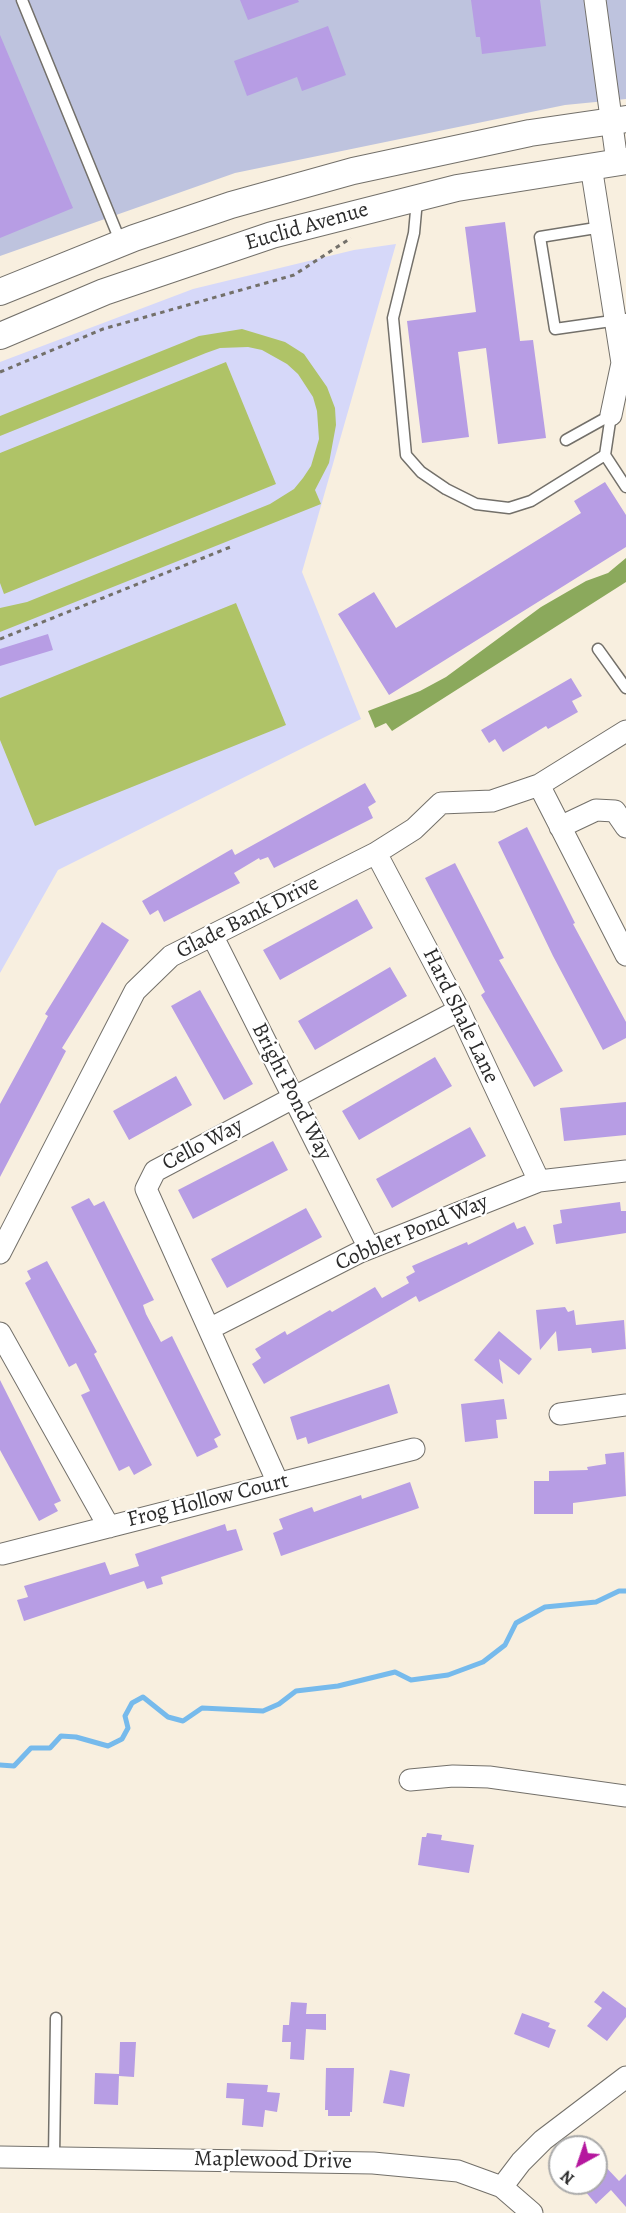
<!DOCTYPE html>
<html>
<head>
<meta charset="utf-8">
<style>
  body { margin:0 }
  #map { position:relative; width:626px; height:2213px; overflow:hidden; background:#f8efdf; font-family:Alegreya,serif }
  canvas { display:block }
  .north { position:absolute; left:548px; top:2135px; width:60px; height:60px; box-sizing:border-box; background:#fff; border:2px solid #aaa; border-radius:50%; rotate:220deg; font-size:16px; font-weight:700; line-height:24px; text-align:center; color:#2b2b2b }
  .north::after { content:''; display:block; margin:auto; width:21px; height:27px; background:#b5179e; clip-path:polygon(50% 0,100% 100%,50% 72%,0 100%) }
</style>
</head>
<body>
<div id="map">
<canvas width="626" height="2213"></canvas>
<div class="north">N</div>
</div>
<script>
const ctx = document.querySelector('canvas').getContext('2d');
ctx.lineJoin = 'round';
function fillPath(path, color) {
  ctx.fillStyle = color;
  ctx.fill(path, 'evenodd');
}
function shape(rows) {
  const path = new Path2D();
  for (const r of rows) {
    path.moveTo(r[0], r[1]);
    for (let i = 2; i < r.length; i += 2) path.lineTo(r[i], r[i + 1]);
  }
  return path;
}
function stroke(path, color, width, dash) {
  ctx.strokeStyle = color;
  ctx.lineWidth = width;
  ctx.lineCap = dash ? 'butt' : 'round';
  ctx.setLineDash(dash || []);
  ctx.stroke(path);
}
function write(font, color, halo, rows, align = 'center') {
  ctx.font = font + ' Alegreya,serif';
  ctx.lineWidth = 4.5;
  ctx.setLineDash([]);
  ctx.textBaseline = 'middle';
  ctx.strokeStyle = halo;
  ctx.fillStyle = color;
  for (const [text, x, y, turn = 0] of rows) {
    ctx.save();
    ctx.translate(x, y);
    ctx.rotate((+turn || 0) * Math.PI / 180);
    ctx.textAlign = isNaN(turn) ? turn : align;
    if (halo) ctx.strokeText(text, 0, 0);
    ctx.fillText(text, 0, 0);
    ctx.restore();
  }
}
fillPath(shape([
  [396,244,302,572,361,719,58,870,0,973,0,362,193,289,354,250]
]), '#d6d8f9');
fillPath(shape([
  [0,0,626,0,626,99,565,105,235,173,0,256]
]), '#bec3de');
fillPath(shape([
  [242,329,285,342,304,354,327,387,335,408,336,425,329,463,315,490,321,504,0,632,0,608,27,602,270,504,294,489,303,478,311,466,319,439,317,411,313,397,298,374,287,364,262,350,248,347,220,348,206,353,0,436,0,416,199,336],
  [226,362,276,484,4,594,0,583,0,453],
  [236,603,286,725,35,826,0,740,0,698]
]), '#afc367');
fillPath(shape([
  [626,558,626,582,392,731,386,723,375,728,368,711,420,691,446,677,541,607,586,581,608,573]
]), '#8ba95c');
stroke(shape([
  [0,1765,14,1766,31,1748,50,1748,61,1736,76,1737,108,1746,122,1739,128,1728,125,1716,132,1703,143,1697,168,1717,183,1721,202,1708,263,1711,279,1704,296,1691,338,1686,395,1672,411,1680,448,1675,483,1662,505,1645,516,1623,545,1607,596,1602,619,1591,626,1591]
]), '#76baec', 5);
fillPath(shape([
  [240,0,298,0,299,2,248,20],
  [471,0,540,0,546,46,482,54,480,37,476,37],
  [328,26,346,75,302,91,297,77,247,96,234,61],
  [0,35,73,208,0,238],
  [505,222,520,341,533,340,546,438,498,444,486,348,458,352,469,437,422,443,407,321,476,312,465,227],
  [605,482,626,515,626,547,389,695,338,614,374,592,396,628,581,513,574,501],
  [48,634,53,650,0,666,0,649],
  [571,678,582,696,572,701,578,712,548,729,546,726,503,752,495,739,489,743,481,730],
  [365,783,376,802,368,807,373,818,274,868,268,857,260,860,259,858,234,873,240,883,164,922,158,910,150,915,142,901,232,849,235,855],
  [527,827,575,923,573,924,626,1022,626,1038,603,1050,553,956,498,842],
  [455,863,504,958,499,960,563,1071,534,1087,481,995,485,992,425,878],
  [357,899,373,928,280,980,263,950],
  [102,922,129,940,62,1048,66,1051,0,1177,0,1104,48,1016,45,1014],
  [390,967,407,996,315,1050,298,1021],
  [200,990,253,1084,224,1100,171,1006],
  [435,1057,452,1086,359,1140,342,1111],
  [176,1076,192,1105,129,1140,113,1111],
  [626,1102,626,1135,564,1141,560,1108],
  [470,1127,486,1156,392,1208,376,1179],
  [273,1141,288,1170,193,1219,178,1190],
  [89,1198,94,1206,104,1201,154,1300,143,1305,146,1314,161,1342,172,1336,221,1435,214,1439,218,1447,197,1457,71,1207],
  [620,1202,621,1211,626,1211,626,1233,556,1244,553,1225,562,1223,560,1210],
  [306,1208,322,1237,227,1288,211,1259],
  [514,1222,517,1229,525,1226,534,1244,419,1302,416,1296,264,1384,252,1364,261,1358,255,1349,285,1331,287,1335,330,1310,332,1312,375,1287,382,1298,409,1283,406,1277,415,1272,412,1266,467,1242,468,1245],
  [47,1261,97,1352,94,1354,152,1465,134,1475,129,1466,119,1471,81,1395,90,1391,76,1363,69,1367,25,1283,31,1279,27,1271],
  [565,1307,568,1312,574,1310,576,1325,624,1320,626,1349,592,1353,591,1348,558,1351,556,1331,540,1350,536,1310],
  [499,1331,532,1359,519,1375,499,1359,503,1384,474,1360],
  [0,1380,61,1501,54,1504,58,1511,39,1521,0,1450],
  [389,1384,398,1413,308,1444,306,1437,297,1440,290,1417],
  [504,1399,507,1419,496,1420,498,1438,465,1442,461,1404],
  [624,1452,626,1496,573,1503,573,1514,534,1514,534,1481,549,1481,549,1471,588,1470,587,1467,606,1464,605,1454],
  [410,1482,419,1508,281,1556,273,1533,283,1529,279,1519,312,1507,314,1512,361,1495,362,1499],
  [225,1524,227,1531,236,1529,243,1550,161,1577,163,1584,147,1589,144,1581,24,1621,17,1600,28,1597,24,1586,105,1562,110,1575,139,1566,135,1554],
  [427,1833,442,1835,441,1840,474,1845,469,1873,418,1865,422,1837,426,1837],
  [603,1991,626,2008,626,2017,607,2041,587,2026,602,2008,594,2002],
  [291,2002,307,2003,306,2014,326,2014,326,2030,306,2029,304,2060,290,2059,291,2042,282,2042,283,2025,289,2025],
  [522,2013,550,2023,548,2027,556,2030,549,2048,514,2034],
  [120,2042,136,2042,134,2077,119,2076,118,2105,94,2104,95,2073,119,2074],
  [326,2068,354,2068,352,2112,350,2112,350,2116,328,2116,328,2110,325,2110],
  [390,2070,410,2074,404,2107,383,2103],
  [227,2083,268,2085,267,2092,280,2093,277,2112,265,2110,263,2127,242,2125,244,2099,226,2098],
  [603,2164,619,2181,626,2174,626,2207,611,2190,596,2204,578,2183,596,2183,596,2171]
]), '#b79de4');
const service = shape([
  [22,0,121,243],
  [417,200,414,233,393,318,406,455,421,472,446,489,476,504,509,508,531,501,605,455],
  [602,227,540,237,555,329,626,319],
  [611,415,605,455,626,487],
  [566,440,611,415],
  [598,649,626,688],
  [54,2158,56,2018]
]);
const minor = shape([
  [595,0,617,162],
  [591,166,622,363,611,415],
  [539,785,626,955],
  [560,827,596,810,615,811,626,827],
  [376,853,459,1010,539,1181],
  [213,937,369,1248],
  [0,1253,135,991,171,956,376,853,414,829,441,803,492,801,539,785,626,731],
  [209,1329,360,1252,539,1181,626,1171],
  [0,1333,109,1527],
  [560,1414,626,1405],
  [278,1483,146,1189,155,1171,459,1010],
  [2,1554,414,1449],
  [410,1780,453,1776,489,1777,626,1796],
  [0,2157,373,2163,458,2171,502,2187,532,2213],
  [502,2187,521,2162,543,2140,626,2077]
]);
const tertiary = shape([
  [0,292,134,238,231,205,353,171,530,133,626,119],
  [0,336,104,292,272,235,457,188,626,161]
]);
stroke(service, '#73706a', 13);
stroke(minor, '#73706a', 23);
stroke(tertiary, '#73706a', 28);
stroke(shape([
  [0,372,103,329,294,275,351,238],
  [0,639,233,546]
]), '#73706a', 3, [4.5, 4.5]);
stroke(service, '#fff', 10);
stroke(minor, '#fff', 21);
stroke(tertiary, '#fff', 26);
write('22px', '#2b2b2b', '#fff', [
  ["Euclid Avenue",307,227,-16],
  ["Glade Bank Drive",248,918,-27],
  ["Hard Shale Lane",460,1016,64],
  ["Bright Pond Way",291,1092,63],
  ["Cello Way",203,1145,-28],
  ["Cobbler Pond Way",412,1233,-23],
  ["Frog Hollow Court",208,1501,-14],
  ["Maplewood Drive",273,2161,1]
]);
</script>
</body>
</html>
